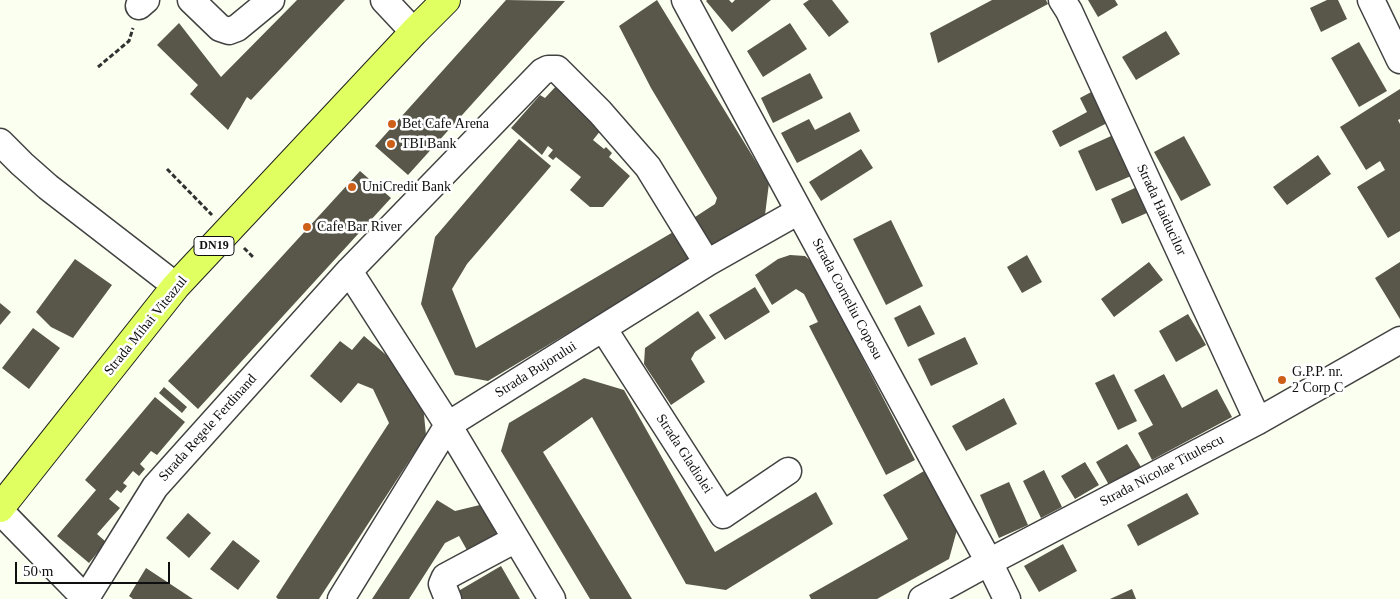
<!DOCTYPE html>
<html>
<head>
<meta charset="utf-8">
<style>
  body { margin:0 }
  #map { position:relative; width:1400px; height:599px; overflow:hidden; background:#fbfff0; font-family:"Times New Roman",serif }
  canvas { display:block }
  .scale { position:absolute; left:15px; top:562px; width:155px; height:22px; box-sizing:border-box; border:2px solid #0f0f0f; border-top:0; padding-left:6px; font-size:15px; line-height:18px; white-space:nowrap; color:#0f0f0f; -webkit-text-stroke:4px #fff; paint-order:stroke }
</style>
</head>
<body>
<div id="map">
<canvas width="1400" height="599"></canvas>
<div class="scale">50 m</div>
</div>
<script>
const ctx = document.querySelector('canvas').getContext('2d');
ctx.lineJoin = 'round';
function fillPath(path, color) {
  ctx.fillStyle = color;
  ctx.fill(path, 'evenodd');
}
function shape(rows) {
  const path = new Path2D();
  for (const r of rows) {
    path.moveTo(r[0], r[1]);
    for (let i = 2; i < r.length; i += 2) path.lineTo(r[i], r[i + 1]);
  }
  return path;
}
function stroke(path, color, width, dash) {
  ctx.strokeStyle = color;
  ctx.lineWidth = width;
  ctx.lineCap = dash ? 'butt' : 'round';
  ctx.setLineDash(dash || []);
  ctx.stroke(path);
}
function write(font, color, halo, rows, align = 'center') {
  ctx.font = font + ' "Times New Roman",serif';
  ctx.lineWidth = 5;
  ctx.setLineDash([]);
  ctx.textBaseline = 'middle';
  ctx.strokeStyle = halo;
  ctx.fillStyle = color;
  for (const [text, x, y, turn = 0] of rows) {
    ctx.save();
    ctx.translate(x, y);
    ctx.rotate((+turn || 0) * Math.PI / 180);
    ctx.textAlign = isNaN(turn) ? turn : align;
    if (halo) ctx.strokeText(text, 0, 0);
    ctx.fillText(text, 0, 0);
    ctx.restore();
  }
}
fillPath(shape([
  [297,0,345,0,251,100,247,97,228,130,190,94,198,85,157,45,179,23,221,77],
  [506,0,565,1,408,175,375,146],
  [657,0,769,183,765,215,711,250,692,219,715,204,717,198,651,88,619,26],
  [707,0,729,0,732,3,735,0,771,0,732,32,706,1],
  [809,0,832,0,849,22,829,37,803,4],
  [992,0,1046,0,1048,4,938,63,930,33],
  [1088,0,1115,0,1118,5,1098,17],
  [1327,0,1338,0,1347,19,1321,32,1310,8],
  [790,23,807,49,763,77,747,51],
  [1166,31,1180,54,1136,80,1122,57],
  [1359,42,1387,91,1359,107,1331,58],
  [810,73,823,98,773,123,761,98],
  [558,84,605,125,593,140,604,149,606,147,612,153,609,157,630,176,603,207,590,207,570,190,581,177,556,157,553,160,548,156,553,150,548,146,542,155,511,128,540,95,545,98],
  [1400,89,1400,119,1398,120,1400,124,1400,231,1388,238,1357,187,1385,170,1380,161,1366,170,1340,127],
  [1095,90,1111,121,1060,147,1052,131,1087,112,1080,98],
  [850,112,860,131,797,163,781,133,809,119,815,130],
  [1120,132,1138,173,1096,191,1078,151],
  [1184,136,1211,185,1181,201,1154,152],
  [519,139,551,166,467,264,452,289,476,348,680,228,697,256,488,381,455,375,421,304,435,237],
  [861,149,873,168,821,201,809,182],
  [1318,155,1331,174,1287,205,1273,187],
  [360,171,391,198,198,409,168,381],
  [1137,187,1149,212,1122,224,1111,199],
  [891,220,923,286,886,305,853,239],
  [790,255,805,256,814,264,915,460,886,475,809,326,818,322,804,294,796,289,772,305,755,275,778,259],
  [1027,255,1042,282,1022,293,1007,267],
  [75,259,112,285,73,338,51,327,36,312],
  [1149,262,1163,280,1114,317,1101,299],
  [1400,262,1400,319,1375,278],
  [755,287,770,312,725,340,709,315],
  [0,303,11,312,0,325],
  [920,305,935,334,908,347,894,318],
  [698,311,716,338,695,352,691,359,705,382,671,405,644,364,645,348],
  [1188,314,1206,345,1176,362,1159,331],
  [33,328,60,348,29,389,2,368],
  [364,336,391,359,423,405,426,435,319,599,278,599,276,597,389,423,373,389,358,383,341,403,310,376,340,341,352,350],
  [965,337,978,364,931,386,918,359],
  [1114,374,1137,421,1118,430,1095,383],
  [1164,374,1182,408,1217,389,1232,417,1152,460,1138,433,1153,425,1134,390],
  [584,378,624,390,715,552,816,492,833,524,726,590,686,584,592,417,543,452,632,599,590,599,501,451,509,423],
  [164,387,187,407,182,413,159,393],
  [155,397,185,422,157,455,151,451,140,464,145,469,139,476,133,471,123,483,127,486,121,493,117,490,109,499,120,508,97,534,106,542,89,563,57,536,96,490,85,480],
  [1004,398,1017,424,966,451,952,426],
  [1127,444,1141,467,1109,485,1096,462],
  [1085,462,1099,485,1075,499,1061,476],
  [1044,470,1062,507,1041,518,1023,481],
  [924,471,957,530,949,559,877,599,811,599,809,595,908,539,883,495],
  [1009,482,1028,525,999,538,980,495],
  [1187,493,1199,514,1138,546,1127,525],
  [437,500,455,511,484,504,505,541,472,559,459,536,445,543,409,599,372,599],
  [188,513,211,533,189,558,166,538],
  [233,540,260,561,238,590,210,569],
  [1063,544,1077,571,1039,592,1024,566],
  [501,566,520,599,458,599,455,593],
  [146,568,193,599,133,599,129,596],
  [1132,589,1136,599,1110,599]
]), '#59564a');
const minor = shape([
  [191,0,220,28,229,31,237,28,271,0],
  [384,0,414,32],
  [685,0,989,562,1007,599],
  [1062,0,1069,11,1258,421],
  [1371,0,1400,60],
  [139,6,146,0],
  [0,142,22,164,48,187,176,286],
  [349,271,448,425,552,599],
  [603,328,723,515,788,471],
  [0,511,86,599],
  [86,598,155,487,349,271,542,72,548,69,557,69,600,112,648,167,707,263],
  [341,599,448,425,707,263,799,211],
  [448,599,442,584,445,577,516,539],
  [922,599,989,562,1258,421,1400,340]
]);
const major = shape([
  [0,508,176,286,414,32,446,0]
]);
stroke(minor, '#424242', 29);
stroke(major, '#202020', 30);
stroke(shape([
  [98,67,129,41,133,28],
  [167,169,212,215],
  [244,248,254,258]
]), '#313131', 3, [5, 2.5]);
stroke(minor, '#fff', 26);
stroke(major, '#e0ff60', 28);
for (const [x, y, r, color] of [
  [392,124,5,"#cd5f19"],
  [391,144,5,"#cd5f19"],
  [352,187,5,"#cd5f19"],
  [307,227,5,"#cd5f19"],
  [1282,380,5,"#cd5f19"]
]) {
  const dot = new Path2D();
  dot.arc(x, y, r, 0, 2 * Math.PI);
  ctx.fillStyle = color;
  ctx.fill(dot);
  stroke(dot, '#fff', 2);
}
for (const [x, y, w] of [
  [214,246,40]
]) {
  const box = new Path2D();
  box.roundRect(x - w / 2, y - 9.5, w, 19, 4);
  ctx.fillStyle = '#fff';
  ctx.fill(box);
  stroke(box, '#0f0f0f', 1);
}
write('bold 12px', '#0f0f0f', null, [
  ["DN19",214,246]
]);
write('14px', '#0f0f0f', '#fff', [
  ["Bet Cafe Arena",402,124],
  ["TBI Bank",401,144],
  ["UniCredit Bank",362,187],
  ["Cafe Bar River",317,227],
  ["G.P.P. nr.",1292,372],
  ["2 Corp C",1292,388]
], 'left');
write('14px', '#0f0f0f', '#fff', [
  ["Strada Haiducilor",1161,210,65],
  ["Strada Corneliu Coposu",847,299,62],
  ["Strada Mihai Viteazul",146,326,-51],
  ["Strada Bujorului",536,370,-32],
  ["Strada Regele Ferdinand",208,428,-48],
  ["Strada Gladiolei",684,454,57],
  ["Strada Nicolae Titulescu",1162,471,-28]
]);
</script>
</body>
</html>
